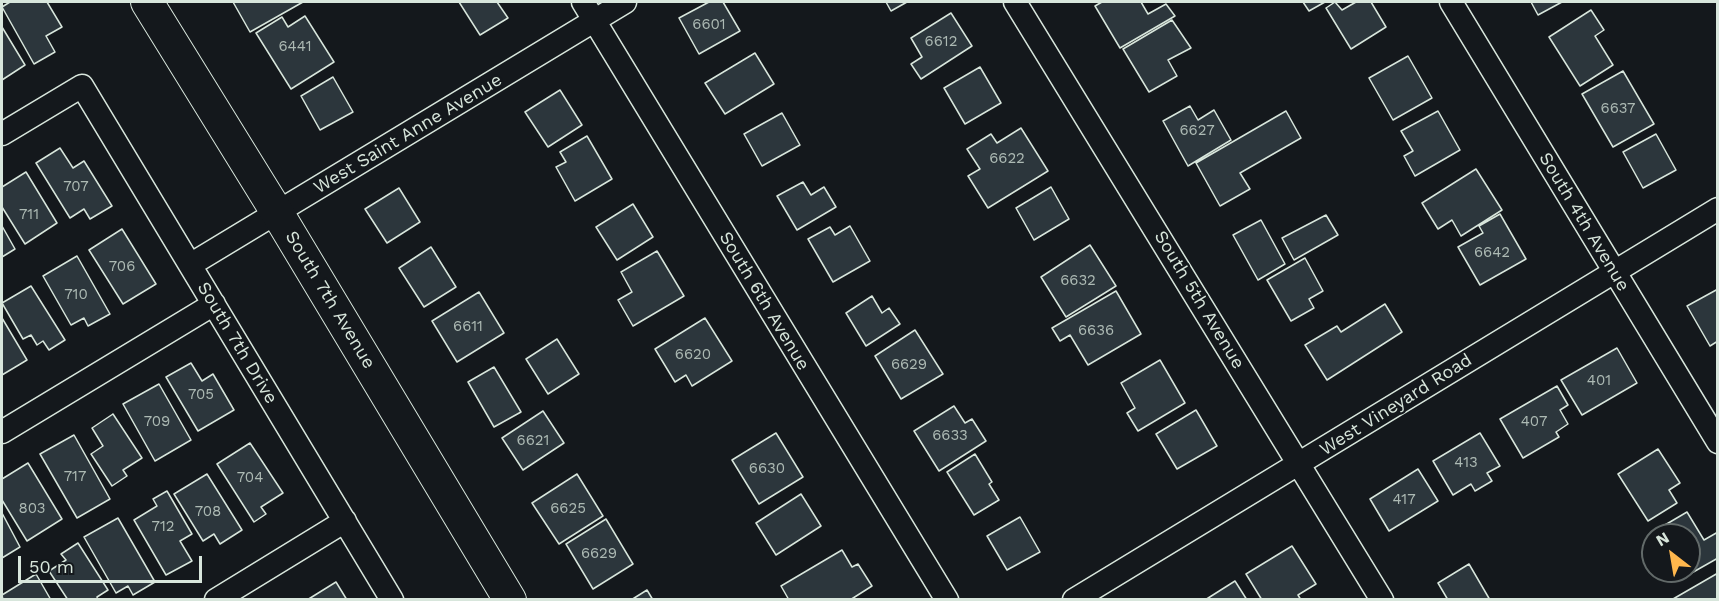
<!DOCTYPE html>
<html>
<head>
<meta charset="utf-8">
<style>
  body { margin:0 }
  #map { position:relative; width:1719px; height:601px; overflow:hidden; background:#14181c; font-family:"Work Sans",sans-serif }
  canvas { display:block }
  .frame { position:absolute; inset:0; border:3px solid #d8e6dc; pointer-events:none }
  .north { position:absolute; left:1641px; top:523px; width:60px; height:60px; box-sizing:border-box; background:#14181c; border:2px solid #626a69; border-radius:50%; rotate:329deg; font-size:16px; font-weight:700; line-height:24px; text-align:center; color:#d8e6dc }
  .north::after { content:''; display:block; margin:auto; width:21px; height:27px; background:#ffb74d; clip-path:polygon(50% 0,100% 100%,50% 72%,0 100%) }
  .scale { position:absolute; left:18px; top:556px; width:184px; height:27px; box-sizing:border-box; border:3px solid #d8e6dc; border-top:0; padding-left:8px; font-size:18px; line-height:21px; white-space:nowrap; color:#d8e6dc; -webkit-text-stroke:4px #14181c; paint-order:stroke }
</style>
</head>
<body>
<div id="map">
<canvas width="1719" height="601"></canvas>
<div class="frame"></div>
<div class="north">N</div>
<div class="scale">50 m</div>
</div>
<script>
const ctx = document.querySelector('canvas').getContext('2d');
ctx.lineJoin = 'round';
function fillPath(path, color) {
  ctx.fillStyle = color;
  ctx.fill(path, 'evenodd');
}
function shape(rows) {
  const path = new Path2D();
  for (const r of rows) {
    path.moveTo(r[0], r[1]);
    for (let i = 2; i < r.length; i += 2) path.lineTo(r[i], r[i + 1]);
  }
  return path;
}
function stroke(path, color, width, dash) {
  ctx.strokeStyle = color;
  ctx.lineWidth = width;
  ctx.lineCap = dash ? 'butt' : 'round';
  ctx.setLineDash(dash || []);
  ctx.stroke(path);
}
function write(font, color, halo, rows, align = 'center') {
  ctx.font = font + ' "Work Sans",sans-serif';
  ctx.lineWidth = 4.5;
  ctx.setLineDash([]);
  ctx.textBaseline = 'middle';
  ctx.strokeStyle = halo;
  ctx.fillStyle = color;
  for (const [text, x, y, turn = 0] of rows) {
    ctx.save();
    ctx.translate(x, y);
    ctx.rotate((+turn || 0) * Math.PI / 180);
    ctx.textAlign = isNaN(turn) ? turn : align;
    if (halo) ctx.strokeText(text, 0, 0);
    ctx.fillText(text, 0, 0);
    ctx.restore();
  }
}
const building = shape([
  [10,2,47,2,62,27,46,36,55,52,34,64,2,7,10,2],
  [233,2,303,2,250,32,233,2],
  [459,2,497,2,508,18,480,35,459,2],
  [709,2,723,2,740,31,699,54,679,18,709,2],
  [886,2,907,2,891,11,886,2],
  [1102,2,1141,2,1148,14,1166,4,1175,16,1120,48,1095,6,1102,2],
  [1303,2,1325,2,1309,11,1303,2],
  [1335,2,1342,10,1356,2,1371,2,1386,27,1351,49,1326,8,1335,2],
  [1531,2,1562,2,1538,15,1531,2],
  [1591,10,1604,30,1595,36,1613,65,1580,86,1549,37,1591,10],
  [951,13,972,46,921,79,911,64,922,57,911,38,951,13],
  [305,16,334,62,291,89,256,33,282,17,288,27,305,16],
  [1172,20,1191,48,1168,60,1177,76,1149,92,1123,49,1172,20],
  [2,27,25,65,2,80,2,27],
  [755,53,774,84,725,114,705,83,755,53],
  [1408,56,1432,98,1393,120,1369,78,1408,56],
  [980,67,1001,103,965,124,944,88,980,67],
  [1623,71,1654,124,1613,147,1582,94,1623,71],
  [333,77,353,112,320,130,301,96,333,77],
  [560,90,582,125,548,147,525,112,560,90],
  [1190,106,1198,120,1214,110,1231,140,1188,166,1163,121,1190,106],
  [1286,111,1301,138,1240,173,1250,189,1220,206,1196,163,1286,111],
  [1438,111,1460,150,1415,176,1404,156,1413,151,1401,131,1438,111],
  [782,113,800,145,762,166,744,134,782,113],
  [1021,128,1048,171,988,208,968,176,980,169,967,149,991,134,997,143,1021,128],
  [1656,134,1676,170,1643,188,1623,152,1656,134],
  [587,136,612,179,575,201,556,167,566,162,560,152,587,136],
  [60,148,73,168,84,161,112,206,90,219,84,209,70,218,36,163,60,148],
  [1476,169,1502,210,1461,236,1452,220,1438,229,1422,203,1476,169],
  [26,172,57,223,25,244,2,207,2,187,26,172],
  [803,182,811,195,824,187,836,207,797,230,777,196,803,182],
  [1051,187,1069,219,1034,240,1016,208,1051,187],
  [399,188,420,222,387,243,365,209,399,188],
  [633,204,653,237,617,260,596,227,633,204],
  [1500,214,1526,259,1480,285,1458,247,1483,233,1479,226,1500,214],
  [1326,215,1338,235,1294,260,1282,238,1326,215],
  [1261,220,1285,264,1258,280,1233,235,1261,220],
  [2,226,15,249,2,257,2,226],
  [850,226,870,261,833,282,808,239,830,227,835,235,850,226],
  [122,229,156,284,123,304,89,250,122,229],
  [1090,245,1116,286,1066,317,1041,277,1090,245],
  [431,247,456,287,424,307,399,268,431,247],
  [657,251,684,296,633,326,618,300,632,292,621,272,657,251],
  [77,256,110,314,88,326,84,318,71,325,43,276,77,256],
  [1305,258,1323,291,1309,299,1314,308,1291,321,1267,280,1305,258],
  [31,286,65,340,49,350,43,341,37,345,31,335,23,339,2,303,31,286],
  [1718,289,1718,341,1710,346,1687,306,1718,289],
  [1116,291,1141,334,1088,365,1070,335,1060,341,1052,328,1116,291],
  [479,292,504,333,457,362,432,321,479,292],
  [872,296,882,313,889,308,900,324,866,346,846,313,872,296],
  [1385,304,1402,332,1327,380,1305,345,1337,326,1341,332,1385,304],
  [2,318,27,360,2,375,2,318],
  [705,318,732,361,692,386,686,375,675,382,655,349,705,318],
  [915,330,943,374,901,399,875,356,915,330],
  [557,339,579,374,548,394,526,359,557,339],
  [1617,348,1637,383,1582,415,1561,380,1617,348],
  [1160,360,1185,403,1138,431,1127,413,1135,408,1121,383,1160,360],
  [191,363,202,381,213,374,234,410,198,431,166,377,191,363],
  [494,367,521,412,494,427,468,382,494,367],
  [159,384,191,440,155,461,123,404,159,384],
  [1557,386,1568,405,1560,410,1568,424,1556,432,1559,437,1523,458,1500,419,1557,386],
  [954,406,965,423,972,419,986,441,939,471,914,431,954,406],
  [1196,410,1217,446,1177,469,1156,434,1196,410],
  [543,411,564,443,523,470,502,438,543,411],
  [113,414,142,458,123,470,127,476,112,486,91,454,103,446,92,428,113,414],
  [776,433,803,477,759,504,732,460,776,433],
  [1480,433,1500,466,1487,473,1492,481,1475,491,1471,484,1453,495,1433,461,1480,433],
  [74,435,110,499,77,518,40,454,74,435],
  [250,443,283,493,261,507,266,514,254,522,217,464,250,443],
  [1658,449,1680,483,1669,490,1677,503,1648,521,1618,474,1658,449],
  [975,454,992,482,989,484,999,500,974,515,947,472,975,454],
  [28,463,62,519,27,541,2,500,2,479,28,463],
  [1418,469,1438,501,1389,531,1370,499,1418,469],
  [207,474,242,530,220,544,214,534,203,541,174,494,207,474],
  [577,474,603,516,559,544,532,503,577,474],
  [167,491,192,534,180,541,192,561,166,575,134,520,157,506,153,499,167,491],
  [801,494,821,526,776,555,756,523,801,494],
  [1687,512,1704,540,1718,532,1718,558,1681,579,1676,571,1689,571,1689,535,1655,535,1653,532,1687,512],
  [2,513,20,547,2,558,2,513],
  [1020,517,1040,552,1007,570,987,536,1020,517],
  [118,518,155,582,133,595,128,586,116,593,84,537,118,518],
  [606,519,633,564,593,589,566,544,606,519],
  [78,543,108,590,97,597,98,600,68,600,49,571,66,560,61,554,78,543],
  [1292,546,1316,584,1298,595,1301,600,1262,600,1246,574,1292,546],
  [842,550,852,567,858,564,872,586,850,600,789,600,781,586,842,550],
  [1469,564,1490,600,1448,600,1438,583,1469,564],
  [1718,573,1718,600,1674,600,1673,599,1718,573],
  [36,574,51,600,3,600,2,595,36,574],
  [1235,581,1247,600,1205,600,1235,581],
  [336,582,347,600,307,600,336,582],
  [647,590,653,600,631,600,647,590]
]);
fillPath(building, '#2c363c');
stroke(building, '#d8e6dc', 1.5);
const street = shape([
  [583,2,947,600],
  [1015,2,1382,600],
  [1451,2,1718,442],
  [2,134,82,86,392,600],
  [190,265,625,2],
  [2,432,214,304],
  [216,600,345,521],
  [1074,600,1718,209]
]);
const secondary = shape([
  [147,2,278,214,510,600]
]);
stroke(street, '#d8e6dc', 25);
stroke(secondary, '#d8e6dc', 34);
stroke(street, '#14181c', 22);
stroke(secondary, '#14181c', 32);
write('15px', '#adbab4', null, [
  ["6601",709,25],
  ["6612",941,42],
  ["6441",295,47],
  ["6637",1618,109],
  ["6627",1197,131],
  ["6622",1007,159],
  ["707",76,187],
  ["711",29,215],
  ["6642",1492,253],
  ["706",122,267],
  ["6632",1078,281],
  ["710",76,295],
  ["6611",468,327],
  ["6636",1096,331],
  ["6620",693,355],
  ["6629",909,365],
  ["401",1599,381],
  ["705",201,395],
  ["709",157,422],
  ["407",1534,422],
  ["6633",950,436],
  ["6621",533,441],
  ["413",1466,463],
  ["6630",767,469],
  ["717",75,477],
  ["704",250,478],
  ["417",1404,500],
  ["803",32,509],
  ["6625",568,509],
  ["708",208,512],
  ["712",163,527],
  ["6629",599,554]
]);
write('18px', '#d8e6dc', '#14181c', [
  ["West Saint Anne Avenue",408,134,-31],
  ["South 4th Avenue",1584,222,59],
  ["South 7th Avenue",330,300,59],
  ["South 5th Avenue",1199,300,59],
  ["South 6th Avenue",764,301,59],
  ["South 7th Drive",237,343,59],
  ["West Vineyard Road",1396,405,-32]
]);
</script>
</body>
</html>
